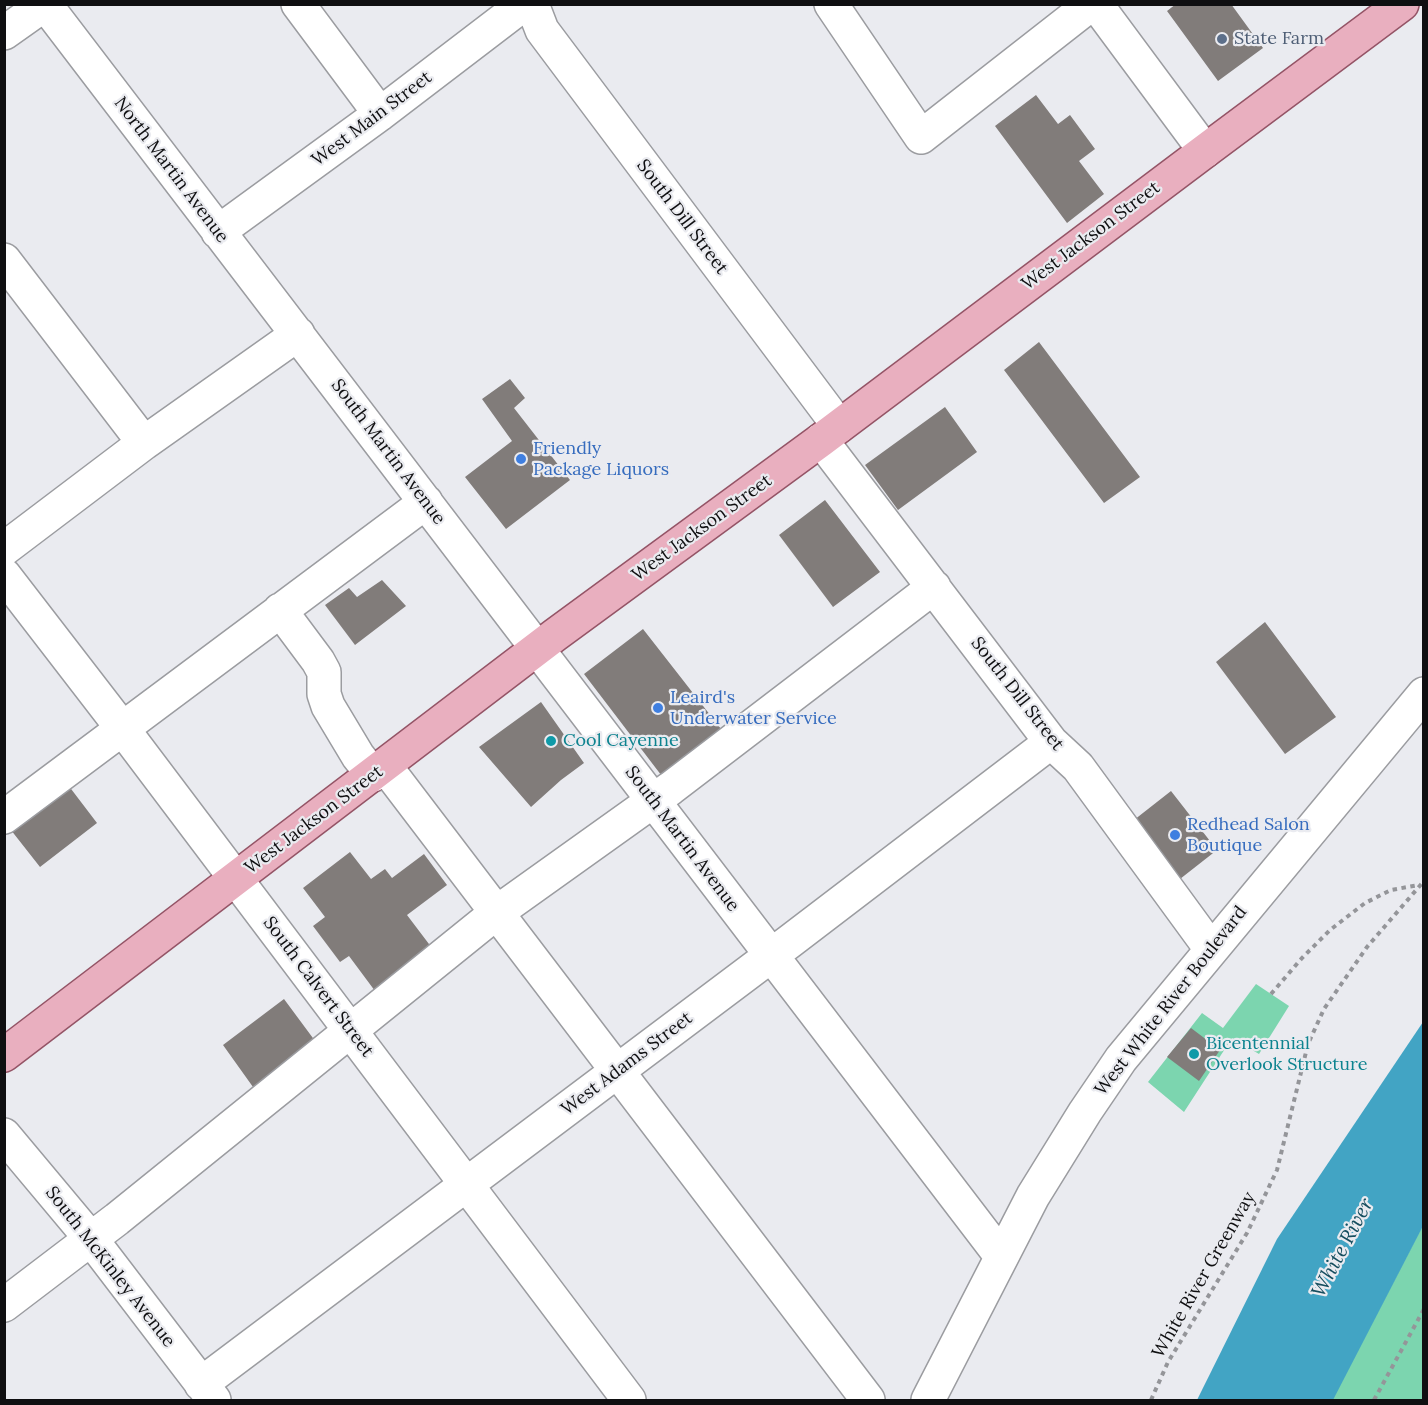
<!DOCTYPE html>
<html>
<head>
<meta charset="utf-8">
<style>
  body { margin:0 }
  #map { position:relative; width:1428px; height:1405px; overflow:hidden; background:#eaebf0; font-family:Lora,serif }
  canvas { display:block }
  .frame { position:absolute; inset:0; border:6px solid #0f0f11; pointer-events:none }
</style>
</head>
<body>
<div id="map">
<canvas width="1428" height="1405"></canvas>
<div class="frame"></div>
</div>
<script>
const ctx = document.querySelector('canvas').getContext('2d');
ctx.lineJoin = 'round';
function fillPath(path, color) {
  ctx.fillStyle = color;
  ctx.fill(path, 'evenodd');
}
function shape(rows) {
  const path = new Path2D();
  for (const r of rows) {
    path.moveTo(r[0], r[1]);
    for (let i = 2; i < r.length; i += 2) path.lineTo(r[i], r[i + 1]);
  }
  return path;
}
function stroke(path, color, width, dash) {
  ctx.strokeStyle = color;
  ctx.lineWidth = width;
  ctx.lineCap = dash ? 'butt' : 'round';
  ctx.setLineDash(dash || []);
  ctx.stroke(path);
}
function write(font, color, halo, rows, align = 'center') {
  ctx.font = font + ' Lora,serif';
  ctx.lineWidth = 4.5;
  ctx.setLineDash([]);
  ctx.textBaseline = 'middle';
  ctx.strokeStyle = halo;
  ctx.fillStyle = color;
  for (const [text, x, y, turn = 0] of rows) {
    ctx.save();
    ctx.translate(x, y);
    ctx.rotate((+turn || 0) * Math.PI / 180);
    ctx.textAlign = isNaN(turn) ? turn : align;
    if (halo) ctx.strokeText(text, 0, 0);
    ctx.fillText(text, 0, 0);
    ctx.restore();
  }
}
fillPath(shape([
  [1256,984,1289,1006,1259,1054,1232,1038,1184,1112,1148,1082,1202,1013,1223,1028],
  [1423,1225,1423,1400,1332,1400]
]), '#7cd5af');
fillPath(shape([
  [1423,1022,1423,1226,1333,1400,1197,1400,1277,1239]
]), '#42a4c4');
fillPath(shape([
  [1176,4,1231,4,1263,48,1218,81,1167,11],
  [1036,95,1058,124,1070,115,1095,149,1079,161,1104,194,1067,223,995,126],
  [1039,342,1140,477,1104,503,1004,370],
  [510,379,525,398,514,408,570,480,506,529,465,477,512,441,482,399],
  [945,407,977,452,898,510,865,465],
  [825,500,880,572,833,607,779,535],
  [382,580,406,606,355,645,325,605,349,588,357,597],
  [1265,622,1336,717,1285,754,1216,662],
  [643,629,732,743,671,788,584,674],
  [541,702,584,763,561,780,531,807,479,747],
  [65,781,97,823,40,867,7,825],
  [1171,791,1217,850,1180,879,1134,820],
  [350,852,371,879,385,869,392,878,424,854,447,885,407,915,432,948,375,991,349,956,340,962,313,926,325,917,303,888],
  [284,999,324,1053,263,1101,223,1045],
  [1191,1028,1220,1050,1199,1081,1167,1057]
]), '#817c7a');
const minor = shape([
  [45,4,1001,1256],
  [298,4,380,114],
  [532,4,542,30,839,426],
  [831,4,921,137,1091,4],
  [1096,4,1205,151],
  [4,33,45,4],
  [218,232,380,114,524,4],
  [4,260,144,443],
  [821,440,1051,742,1078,767,1211,949],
  [4,549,144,443,298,334],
  [4,575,122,728,629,1400],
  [280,610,318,661,324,672,324,694,328,706,358,756,373,775],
  [385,766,868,1400],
  [4,817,426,502],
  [4,1135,91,1239,214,1400],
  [4,1305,117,1219,496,913,671,788,934,587],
  [201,1384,789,942,1051,742],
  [928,1400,1033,1196,1085,1112,1121,1059,1424,694]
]);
const major = shape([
  [4,1055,555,635,821,440,1205,151,1402,4]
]);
stroke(minor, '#9b9ca0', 36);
stroke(major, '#945466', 36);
stroke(shape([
  [1271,994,1302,958,1330,930,1365,903,1391,890,1419,885],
  [1151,1400,1168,1362,1247,1233,1277,1170,1308,1044,1324,1009,1367,947,1424,881],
  [1374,1400,1424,1309]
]), '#949599', 4, [4.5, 4.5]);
stroke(minor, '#fff', 33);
stroke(major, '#e9afbf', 33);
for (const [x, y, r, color] of [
  [1222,39,6,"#5c6f8a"],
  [521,459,6,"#3f7fe0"],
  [658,708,6,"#3f7fe0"],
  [551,741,6,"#0f9aa8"],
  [1175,835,6,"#3f7fe0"],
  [1194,1054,6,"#0f9aa8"]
]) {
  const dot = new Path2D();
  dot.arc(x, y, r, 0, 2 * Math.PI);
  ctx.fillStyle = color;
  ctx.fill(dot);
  stroke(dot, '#eaebf0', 2);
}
write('18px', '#4e5e75', '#eaebf0', [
  ["State Farm",1234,39]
], 'left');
write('18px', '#0f0f11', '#eaebf0', [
  ["West Main Street",372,119,-37],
  ["North Martin Avenue",171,170,53],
  ["South Dill Street",682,217,53],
  ["West Jackson Street",1091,236,-37],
  ["South Martin Avenue",388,452,53],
  ["West Jackson Street",702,528,-36],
  ["South Dill Street",1017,694,52],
  ["West Jackson Street",314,820,-37],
  ["South Martin Avenue",682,839,53],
  ["South Calvert Street",318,987,53],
  ["West White River Boulevard",1171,1001,-52],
  ["West Adams Street",627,1064,-37],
  ["South McKinley Avenue",110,1267,52],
  ["White River Greenway",1204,1275,-60]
]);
write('18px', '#366cbe', '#eaebf0', [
  ["Friendly",533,449],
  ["Package Liquors",533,470],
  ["Leaird's",670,698],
  ["Underwater Service",670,719],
  ["Redhead Salon",1187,825],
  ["Boutique",1187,846]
], 'left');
write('18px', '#0d838f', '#eaebf0', [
  ["Cool Cayenne",563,741],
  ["Bicentennial",1206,1044],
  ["Overlook Structure",1206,1065]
], 'left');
write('italic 20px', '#164e5f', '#eaebf0', [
  ["White River",1343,1248,-62]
]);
</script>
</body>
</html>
